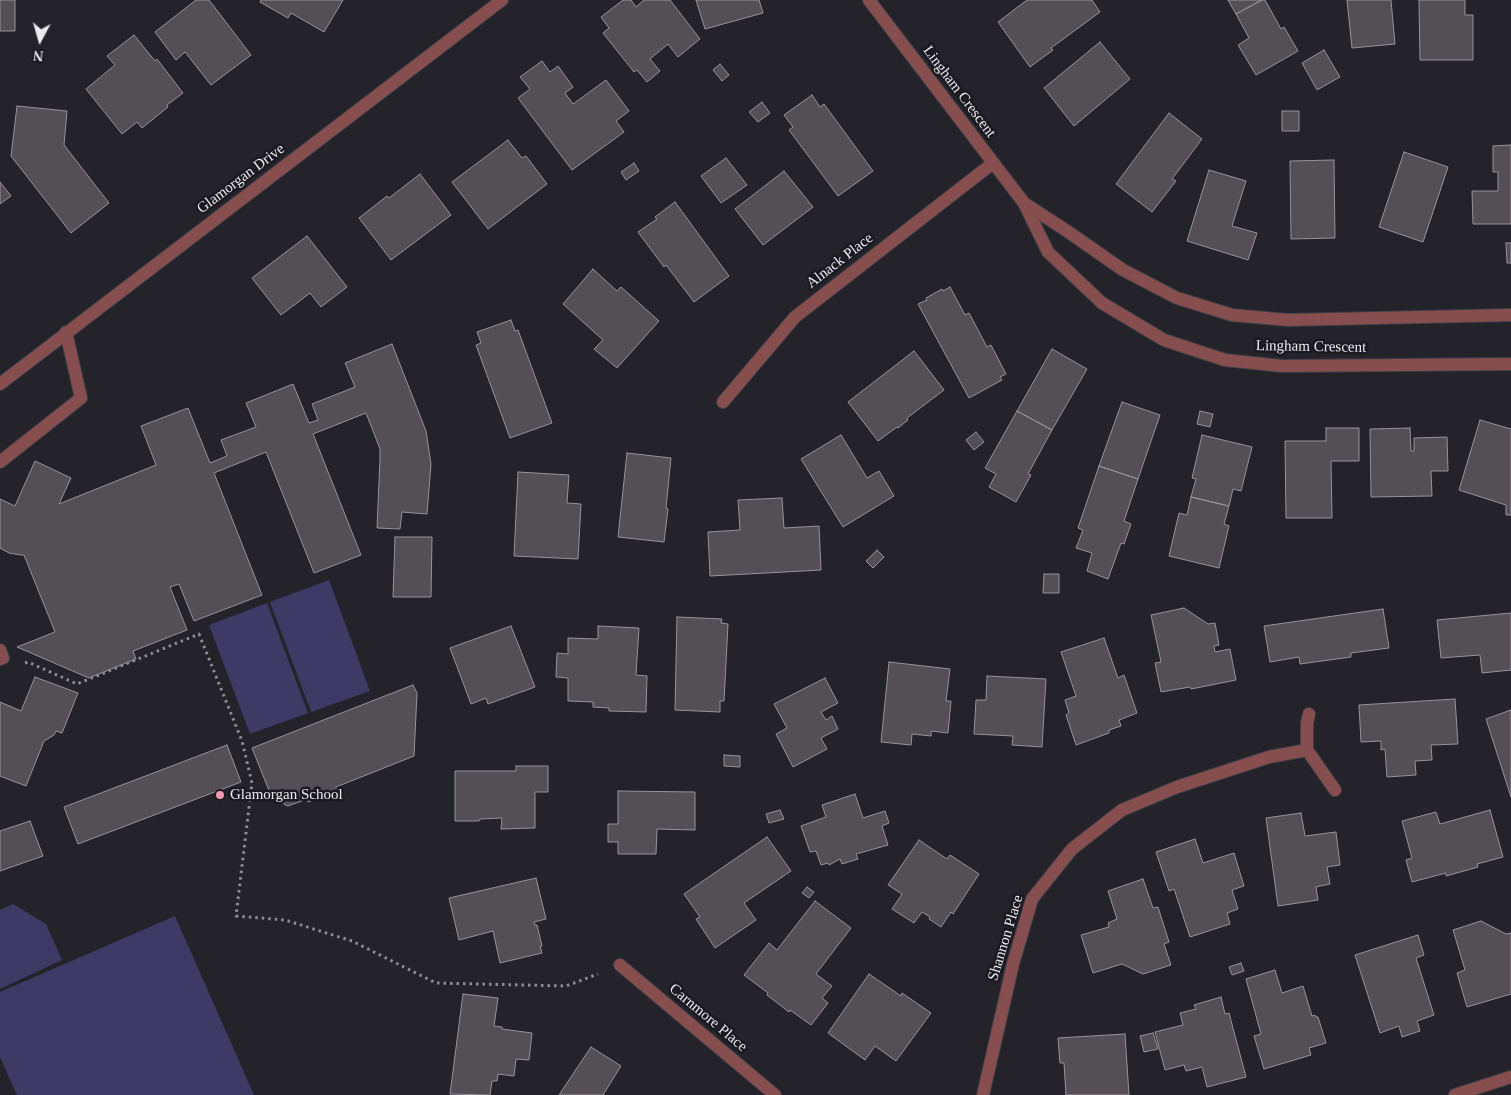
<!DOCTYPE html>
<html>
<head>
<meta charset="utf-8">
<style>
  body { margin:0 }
  #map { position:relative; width:1511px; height:1095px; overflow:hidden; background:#24232a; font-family:"Times New Roman",serif }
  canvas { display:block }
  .north { position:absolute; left:15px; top:15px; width:50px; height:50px; -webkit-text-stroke:4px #1a1a20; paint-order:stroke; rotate:186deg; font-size:14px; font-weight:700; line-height:20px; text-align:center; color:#eaeaef }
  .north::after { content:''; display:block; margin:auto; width:18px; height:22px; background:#eaeaef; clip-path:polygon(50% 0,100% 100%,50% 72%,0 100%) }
</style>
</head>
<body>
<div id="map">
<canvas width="1511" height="1095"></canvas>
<div class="north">N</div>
</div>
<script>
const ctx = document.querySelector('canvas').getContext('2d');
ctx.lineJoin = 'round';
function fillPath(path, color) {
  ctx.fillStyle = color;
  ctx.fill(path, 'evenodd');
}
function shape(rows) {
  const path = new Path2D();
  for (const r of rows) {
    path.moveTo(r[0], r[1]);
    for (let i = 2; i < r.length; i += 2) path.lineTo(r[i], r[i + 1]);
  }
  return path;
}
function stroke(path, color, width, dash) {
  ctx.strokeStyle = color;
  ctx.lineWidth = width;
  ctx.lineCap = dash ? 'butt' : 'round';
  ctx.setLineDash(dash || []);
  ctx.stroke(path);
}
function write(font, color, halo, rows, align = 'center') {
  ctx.font = font + ' "Times New Roman",serif';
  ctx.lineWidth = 5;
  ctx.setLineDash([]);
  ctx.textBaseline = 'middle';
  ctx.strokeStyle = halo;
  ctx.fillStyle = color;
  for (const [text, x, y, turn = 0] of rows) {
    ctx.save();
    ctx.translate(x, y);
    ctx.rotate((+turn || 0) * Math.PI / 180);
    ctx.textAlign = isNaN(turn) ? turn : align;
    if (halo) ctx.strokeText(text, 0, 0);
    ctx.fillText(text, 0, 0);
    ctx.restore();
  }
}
fillPath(shape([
  [329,580,370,691,311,712,270,602],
  [267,603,308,713,250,734,209,625],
  [13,904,46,924,62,960,0,989,0,910],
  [175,916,254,1095,17,1095,0,1057,0,992]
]), '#3f3a65');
const building = shape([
  [0,0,15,0,15,31,0,31,0,0],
  [196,0,209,0,251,55,211,85,185,52,176,60,155,32,196,0],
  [261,0,343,0,324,32,291,13,288,18,260,2,261,0],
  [623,0,631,0,636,7,644,0,670,0,700,39,678,57,668,44,650,59,660,71,647,82,637,70,634,72,603,33,609,28,601,17,623,0],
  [696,0,759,0,763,13,705,29,696,0],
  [1027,0,1092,0,1100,12,1051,48,1053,50,1030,67,998,22,1027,0],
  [1228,0,1262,0,1236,14,1228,0],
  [1262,0,1265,0,1281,29,1284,27,1298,51,1256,75,1238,45,1249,38,1236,14,1262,0],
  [1347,0,1391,0,1395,44,1352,48,1347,0],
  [1419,0,1465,0,1465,15,1473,15,1473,60,1420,60,1419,0],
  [134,35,155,61,157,59,183,93,167,105,168,107,142,128,137,122,122,134,86,89,115,65,107,56,134,35],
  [1100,42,1130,79,1074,126,1044,88,1100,42],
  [1324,50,1340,77,1317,90,1302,63,1324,50],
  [542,61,550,72,558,66,573,87,565,93,573,104,606,80,629,111,616,121,624,132,572,170,518,98,530,89,520,77,542,61],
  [720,64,729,75,722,81,713,70,720,64],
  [812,95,820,107,824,104,873,171,838,196,789,130,793,127,784,115,812,95],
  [762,102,770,113,758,122,749,112,762,102],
  [17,106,67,111,64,145,109,203,71,233,11,156,17,106],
  [1282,111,1299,111,1299,131,1282,131,1282,111],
  [1169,113,1202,139,1172,179,1176,181,1152,212,1116,184,1169,113],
  [508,140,522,158,526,156,547,184,488,229,452,182,508,140],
  [1511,145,1511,224,1473,224,1472,191,1498,191,1498,172,1493,172,1493,146,1511,145],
  [1404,152,1448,167,1423,242,1379,227,1404,152],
  [726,158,747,185,721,203,701,176,726,158],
  [1334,160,1335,238,1291,239,1290,161,1334,160],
  [634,163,639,171,626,180,621,172,634,163],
  [1209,170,1246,181,1232,226,1257,233,1248,260,1187,241,1209,170],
  [784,171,813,207,763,245,735,209,784,171],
  [420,174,451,215,391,260,359,218,387,196,389,198,420,174],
  [0,182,11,196,0,204,0,182],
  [675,202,729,276,694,302,666,265,664,267,638,232,657,219,655,217,675,202],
  [307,236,347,287,321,307,310,293,281,315,252,278,307,236],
  [1506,243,1511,243,1511,263,1507,263,1506,243],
  [593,269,617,291,621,287,659,321,617,368,594,349,603,340,563,304,593,269],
  [950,287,965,315,969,313,987,347,991,345,1006,374,1000,377,1002,380,969,398,918,304,927,300,926,298,942,289,943,291,950,287],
  [511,320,515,331,518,330,552,423,510,438,476,345,481,343,477,332,511,320],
  [392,344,426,431,431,464,427,514,402,512,400,529,377,528,380,459,380,449,366,413,313,434,361,555,314,573,266,452,214,473,262,595,194,621,179,584,170,587,187,630,133,651,136,659,89,678,17,647,55,632,24,555,21,555,9,553,0,548,0,499,15,506,35,461,71,478,59,504,156,465,141,426,188,408,210,463,227,456,221,440,256,427,246,403,293,384,309,423,318,420,312,404,355,387,345,363,392,344],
  [1052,349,1087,369,1052,430,1017,411,1052,349],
  [914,351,944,390,907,418,908,420,898,428,897,427,878,441,848,402,914,351],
  [1122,402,1160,415,1138,479,1099,466,1122,402],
  [1017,411,1052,430,1028,474,1031,475,1016,502,989,487,996,474,985,468,1017,411],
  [1200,411,1213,414,1210,427,1197,424,1200,411],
  [1480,420,1511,429,1511,515,1506,515,1506,505,1459,490,1480,420],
  [1326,428,1359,428,1359,461,1331,461,1332,518,1286,518,1285,441,1326,441,1326,428],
  [1410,428,1411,451,1414,451,1414,438,1447,437,1448,471,1431,471,1432,496,1371,497,1370,429,1410,428],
  [976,432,984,442,974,450,966,440,976,432],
  [841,435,867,478,879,471,894,496,843,527,801,459,841,435],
  [1202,435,1252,447,1241,491,1233,489,1229,506,1191,497,1196,479,1192,478,1202,435],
  [627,453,671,458,666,508,668,509,664,542,618,537,627,453],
  [1099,466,1138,479,1124,521,1131,524,1124,544,1121,543,1108,579,1087,571,1092,553,1076,548,1083,530,1078,528,1099,466],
  [518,472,569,475,567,503,581,504,578,559,514,556,518,472],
  [1191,497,1229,506,1224,524,1229,526,1219,568,1169,556,1179,513,1187,515,1191,497],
  [782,498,784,528,819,526,821,570,710,576,708,532,740,530,738,500,782,498],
  [395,537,432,537,431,597,393,597,395,537],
  [877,550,884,557,873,568,866,561,877,550],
  [1044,574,1059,574,1059,593,1043,593,1044,574],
  [1184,608,1208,624,1215,623,1219,645,1214,646,1215,652,1230,649,1236,680,1191,689,1190,687,1161,692,1155,663,1161,662,1151,615,1184,608],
  [1383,609,1389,648,1351,653,1351,657,1300,664,1299,657,1270,662,1264,626,1383,609],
  [1511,613,1511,670,1482,673,1480,655,1441,658,1437,620,1511,613],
  [677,617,722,619,721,623,728,624,724,701,720,701,720,712,675,710,677,617],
  [511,626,535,687,488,704,486,698,471,704,450,648,511,626],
  [598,626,639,628,636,675,647,676,646,712,609,711,609,708,593,707,593,702,568,701,568,678,556,677,557,653,568,654,568,638,598,639,598,626],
  [1104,638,1118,678,1124,675,1137,713,1119,720,1121,726,1109,730,1109,733,1076,745,1066,715,1069,713,1065,700,1076,696,1061,652,1104,638],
  [889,662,950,669,946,701,951,701,948,733,931,731,931,736,912,734,911,745,881,742,889,662],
  [987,676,1046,679,1042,747,1012,745,1013,736,974,734,976,700,986,700,987,676],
  [35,677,78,693,62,733,56,731,54,735,44,741,26,786,0,776,0,702,21,711,35,677],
  [825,678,838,703,821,712,826,720,832,716,838,729,821,738,827,749,793,767,776,734,787,728,774,704,825,678],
  [413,685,417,693,414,756,336,787,337,791,308,802,307,799,288,806,272,798,252,748,413,685],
  [1455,699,1458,744,1431,745,1432,760,1415,761,1416,775,1387,777,1385,749,1381,750,1381,741,1361,742,1359,705,1455,699],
  [1511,710,1511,797,1486,719,1511,710],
  [227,745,241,782,78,844,64,807,227,745],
  [724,755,740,756,740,767,724,766,724,755],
  [516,766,548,766,548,792,535,792,535,828,501,829,502,818,480,819,479,821,455,821,455,771,516,771,516,766],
  [618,791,695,792,695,830,657,829,656,854,618,854,618,842,608,842,608,824,618,824,618,791],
  [855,794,863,818,885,811,889,823,882,826,888,845,856,854,858,859,842,864,840,859,829,865,828,863,821,865,816,851,810,852,801,826,826,817,822,805,855,794],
  [780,810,784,819,769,823,766,814,780,810],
  [1490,810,1503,857,1477,864,1478,867,1446,876,1446,873,1412,882,1406,860,1412,858,1402,821,1436,812,1440,824,1490,810],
  [1301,813,1305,836,1336,832,1340,865,1327,867,1330,884,1316,887,1318,900,1278,906,1266,818,1301,813],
  [30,821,43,856,0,871,0,831,30,821],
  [767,837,791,871,744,903,756,920,715,948,696,919,700,917,684,894,767,837],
  [1195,839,1203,863,1234,853,1244,886,1232,890,1238,909,1227,913,1230,924,1190,937,1174,889,1169,891,1156,852,1195,839],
  [919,840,947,859,950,855,979,874,953,914,951,912,941,927,929,919,930,917,922,912,914,923,892,909,902,894,888,885,919,840],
  [536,878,546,919,534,922,535,925,537,925,542,946,540,946,542,953,500,963,493,931,459,940,449,898,536,878],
  [1143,879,1153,908,1158,907,1169,942,1164,944,1171,965,1143,974,1122,964,1093,973,1081,935,1109,927,1108,923,1117,919,1108,891,1143,879],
  [807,887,814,892,809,898,802,893,807,887],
  [815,901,851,928,816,974,832,986,822,998,828,1003,811,1025,790,1010,789,1012,767,995,768,993,744,975,769,943,777,950,815,901],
  [1481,921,1506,934,1511,933,1511,994,1467,1007,1457,973,1465,970,1453,930,1481,921],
  [1418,935,1424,955,1416,958,1434,1015,1417,1021,1420,1031,1402,1037,1399,1026,1380,1033,1355,955,1418,935],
  [1241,963,1244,971,1232,975,1229,967,1241,963],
  [1275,970,1282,993,1303,986,1312,1016,1315,1015,1316,1017,1318,1017,1326,1043,1309,1048,1311,1055,1264,1069,1254,1036,1261,1034,1246,979,1275,970],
  [869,974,901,996,902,993,931,1013,896,1061,875,1046,865,1060,828,1033,869,974],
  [463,994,498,998,494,1026,502,1027,502,1029,532,1033,529,1060,516,1059,514,1076,498,1074,497,1081,492,1081,490,1095,450,1094,463,994],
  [1221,997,1225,1014,1229,1013,1246,1077,1207,1087,1202,1067,1186,1071,1184,1065,1165,1070,1155,1032,1183,1025,1180,1013,1196,1009,1194,1005,1221,997],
  [1153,1033,1158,1049,1144,1052,1140,1036,1153,1033],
  [1125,1034,1129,1095,1066,1095,1064,1063,1060,1063,1058,1038,1125,1034],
  [591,1047,621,1066,603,1095,559,1095,591,1047]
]);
fillPath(building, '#544f55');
stroke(building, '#989299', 1);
const minor = shape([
  [869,0,1024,203,1048,252,1102,303,1164,340,1225,360,1282,366,1511,364],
  [1024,203,1067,231,1123,270,1177,298,1232,315,1288,320,1511,315],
  [0,384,502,0],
  [723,402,795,317,993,163],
  [0,462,81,398,66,332],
  [0,650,3,658,0,659],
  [1309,714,1307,723,1307,750,1335,790],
  [620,965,775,1095],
  [983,1095,1013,964,1032,899,1072,849,1122,810,1177,787,1269,757,1307,750],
  [1455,1095,1511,1077]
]);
stroke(minor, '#403f46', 14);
stroke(shape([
  [25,663,28,662,77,684,199,634,242,741,252,783,236,916,285,920,352,941,436,983,566,986,598,974]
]), '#8e8d93', 3, [2.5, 4]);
stroke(minor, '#864e4e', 12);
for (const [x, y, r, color] of [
  [220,795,5,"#f29aae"]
]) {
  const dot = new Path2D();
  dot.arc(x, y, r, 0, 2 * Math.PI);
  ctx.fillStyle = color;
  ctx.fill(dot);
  stroke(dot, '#1a1a20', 2);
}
write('15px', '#eaeaef', '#1a1a20', [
  ["Lingham Crescent",959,92,53],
  ["Glamorgan Drive",241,179,-37],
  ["Alnack Place",840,261,-38],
  ["Lingham Crescent",1311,347,1],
  ["Shannon Place",1006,938,-73],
  ["Carnmore Place",708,1018,40]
]);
write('15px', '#eaeaef', '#1a1a20', [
  ["Glamorgan School",230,795]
], 'left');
</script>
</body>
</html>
